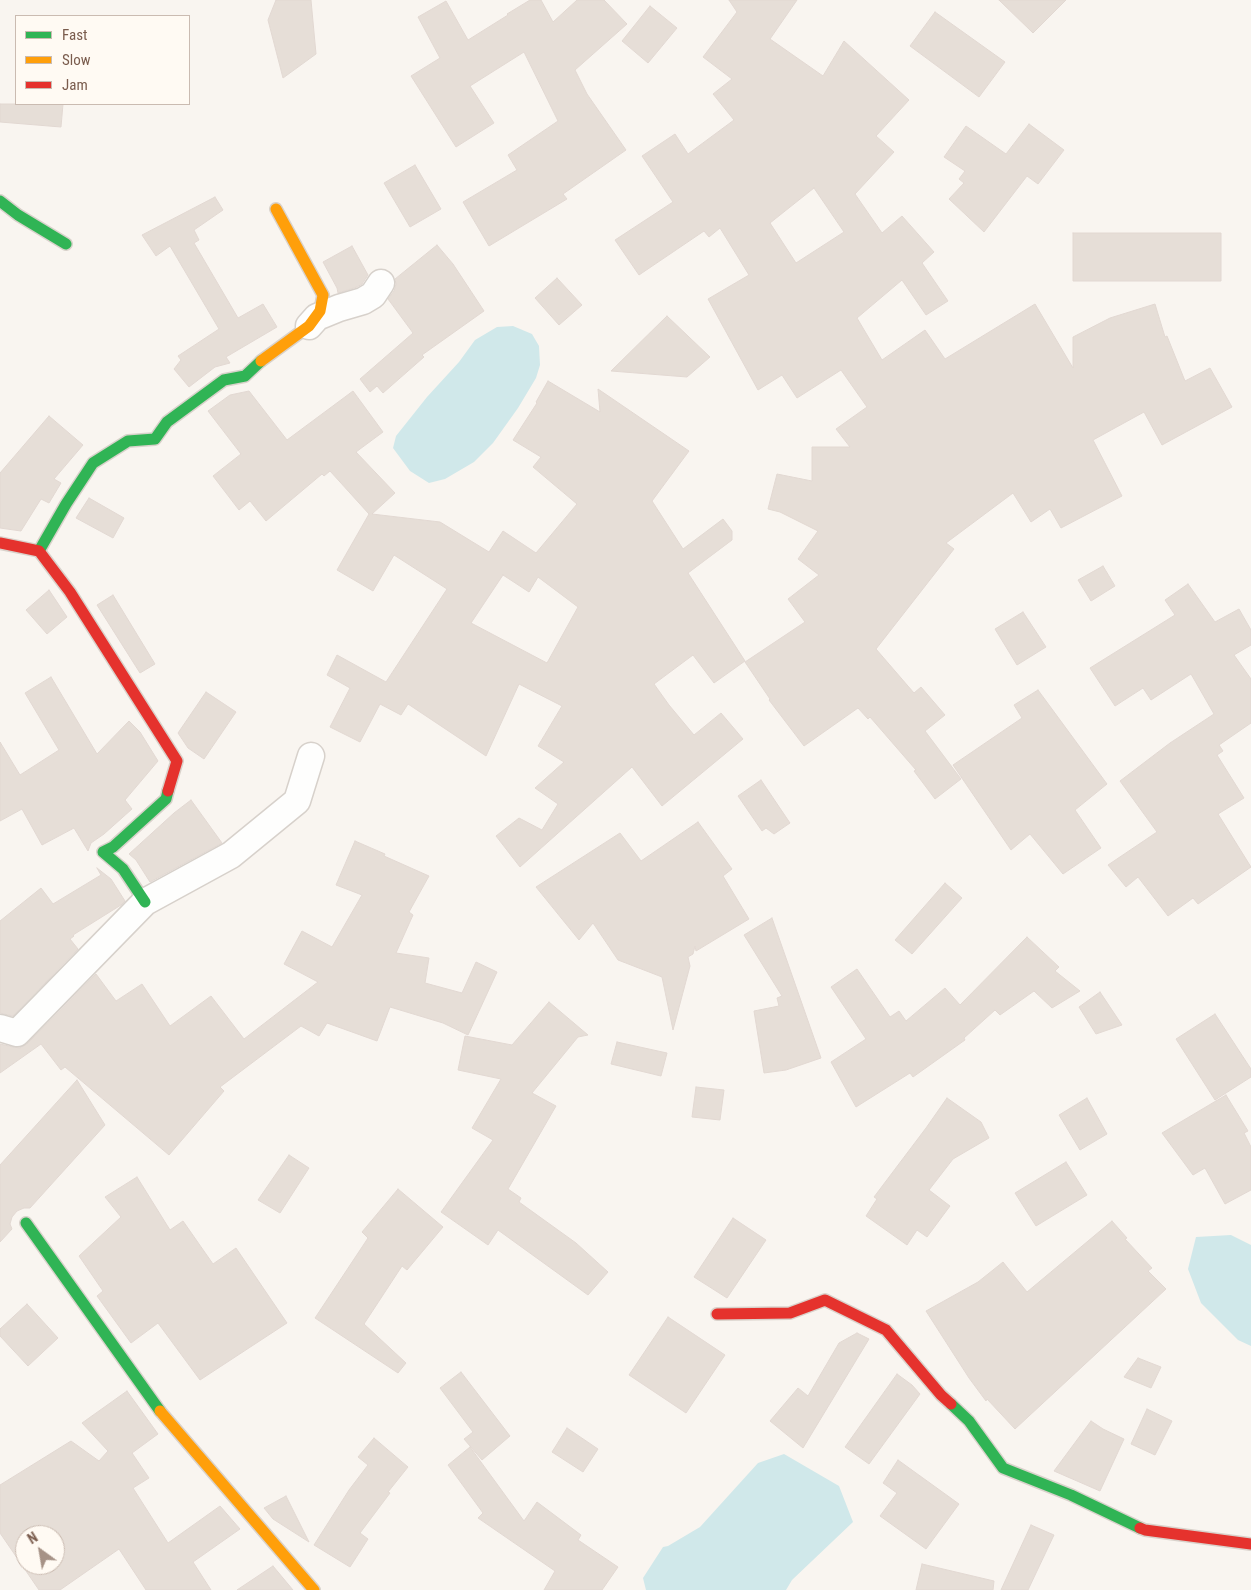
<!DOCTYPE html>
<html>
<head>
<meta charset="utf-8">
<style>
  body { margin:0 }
  #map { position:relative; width:1251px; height:1590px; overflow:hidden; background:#f9f5f0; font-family:"Roboto Condensed",sans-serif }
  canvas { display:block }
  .legend { position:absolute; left:15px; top:15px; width:175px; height:90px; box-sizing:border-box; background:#fffaf3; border:1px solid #cabbb1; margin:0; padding:6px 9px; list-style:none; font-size:15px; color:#7a5c4d }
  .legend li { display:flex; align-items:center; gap:10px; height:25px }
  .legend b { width:25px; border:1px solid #cabbb1 }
  .north { position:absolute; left:15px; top:1525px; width:50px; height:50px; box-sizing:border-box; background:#fffaf3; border:1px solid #cabbb1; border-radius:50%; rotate:328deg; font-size:14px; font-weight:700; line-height:20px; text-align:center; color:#7a5c4d }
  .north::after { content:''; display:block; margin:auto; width:18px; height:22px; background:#a69286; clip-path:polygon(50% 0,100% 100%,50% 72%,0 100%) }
</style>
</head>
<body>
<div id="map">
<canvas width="1251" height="1590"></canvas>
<ul class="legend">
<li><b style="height:6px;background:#30b455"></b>Fast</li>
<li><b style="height:6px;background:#ff9f0a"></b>Slow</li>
<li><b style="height:6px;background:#e5322d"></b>Jam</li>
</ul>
<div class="north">N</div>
</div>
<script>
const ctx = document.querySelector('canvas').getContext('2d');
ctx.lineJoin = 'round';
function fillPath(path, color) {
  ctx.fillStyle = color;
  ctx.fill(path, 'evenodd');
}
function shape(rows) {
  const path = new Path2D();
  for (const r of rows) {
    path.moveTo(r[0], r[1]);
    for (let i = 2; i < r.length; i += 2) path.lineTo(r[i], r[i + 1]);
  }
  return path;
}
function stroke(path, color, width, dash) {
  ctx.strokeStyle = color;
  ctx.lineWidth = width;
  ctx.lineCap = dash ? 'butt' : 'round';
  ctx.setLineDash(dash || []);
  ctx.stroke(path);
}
fillPath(shape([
  [513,326,532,334,539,346,540,365,536,378,518,408,493,443,474,462,445,479,429,483,410,471,393,448,396,436,427,397,459,362,475,340,497,327],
  [1231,1235,1251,1245,1251,1346,1238,1340,1201,1303,1188,1269,1196,1237],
  [784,1454,839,1486,853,1522,792,1580,786,1590,646,1590,643,1578,663,1547,668,1546,700,1527,758,1463]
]), '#d0e8ea');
const building = shape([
  [276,0,311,0,316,54,283,78,268,20,276,0],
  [530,0,541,0,553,22,577,0,604,0,627,24,575,70,587,94,626,150,563,194,567,199,489,246,463,202,517,170,508,155,558,121,524,52,470,86,494,123,456,147,411,76,440,58,418,17,446,1,468,40,508,15,507,14,530,0],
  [729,0,797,0,770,39,823,76,844,41,909,100,876,136,894,152,855,194,882,233,902,216,934,252,922,263,948,301,926,315,902,280,857,318,882,360,925,330,945,359,1035,304,1073,368,1073,337,1110,318,1155,304,1165,337,1167,336,1185,381,1210,368,1232,407,1162,445,1144,412,1093,440,1122,496,1061,528,1050,509,1031,522,1013,493,946,543,954,549,876,649,914,693,921,687,945,715,925,731,961,779,935,799,914,771,916,770,870,717,868,719,858,708,804,746,769,700,770,699,745,662,805,622,788,599,819,575,798,559,818,531,780,512,768,509,777,474,812,481,812,447,850,447,836,429,867,407,841,370,797,398,782,375,758,390,708,299,749,275,720,228,709,237,704,231,639,275,615,240,673,202,642,156,675,134,688,154,734,120,713,94,732,79,703,57,737,12,729,0],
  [814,188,844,232,796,263,770,223,814,188],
  [999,0,1066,0,1033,33,999,0],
  [650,6,677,28,648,63,622,41,650,6],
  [935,12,1005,62,979,97,910,46,935,12],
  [0,104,63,104,61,127,0,122,0,104],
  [1029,124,1064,150,1038,184,1027,176,984,232,949,199,964,183,959,179,965,171,944,157,966,126,1006,154,1029,124],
  [415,165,441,209,410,227,384,183,415,165],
  [215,197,223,210,194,230,199,240,194,243,238,318,263,304,277,327,226,357,230,363,215,367,189,387,174,369,181,360,178,356,219,329,170,246,156,256,142,235,215,197],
  [1073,233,1221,233,1221,281,1073,281,1073,233],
  [437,245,453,264,484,311,422,355,424,357,383,393,377,386,370,392,360,379,413,333,388,299,394,291,396,284,395,279,437,245],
  [352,246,368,275,362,284,357,287,338,293,337,288,323,262,352,246],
  [557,278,582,305,559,325,535,298,557,278],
  [667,316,710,357,687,377,611,371,667,316],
  [548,381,600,412,598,389,689,451,652,501,683,549,723,519,732,531,732,540,688,573,745,661,714,683,693,655,654,684,669,705,694,735,721,713,743,739,662,806,632,767,520,867,496,836,519,818,542,830,558,804,535,788,564,762,538,746,562,706,519,684,486,756,408,704,401,715,380,704,360,742,330,727,350,688,327,675,337,655,386,682,447,589,394,555,373,591,337,570,369,514,330,471,324,476,322,474,266,521,250,501,239,510,213,476,241,454,208,411,230,395,249,391,287,440,353,391,383,432,356,452,395,493,372,514,440,522,489,552,503,531,536,553,577,504,533,467,541,457,513,440,537,403,536,402,548,381],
  [503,575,529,592,538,577,578,607,547,663,471,623,503,575],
  [49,416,83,445,54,479,61,483,49,503,41,499,21,531,0,528,0,473,49,416],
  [89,498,124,518,113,538,76,518,89,498],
  [1103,566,1115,586,1091,601,1078,580,1103,566],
  [1188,584,1215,622,1239,609,1251,630,1251,645,1234,655,1251,679,1251,723,1219,745,1223,751,1217,755,1244,798,1218,814,1251,867,1198,904,1193,898,1168,916,1138,877,1126,887,1108,865,1157,832,1120,781,1170,743,1214,714,1191,674,1151,700,1143,688,1115,706,1090,668,1175,615,1165,600,1188,584],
  [49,590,67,617,47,634,26,610,49,590],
  [113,595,155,664,140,673,97,605,113,595],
  [1023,612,1046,647,1017,665,995,629,1023,612],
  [51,677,97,754,129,721,140,732,158,761,125,800,132,809,104,834,91,843,88,851,74,828,42,845,22,809,0,821,0,742,20,775,59,750,25,693,51,677],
  [1038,690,1107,784,1075,810,1101,848,1063,874,1030,834,1011,850,953,765,1022,718,1014,705,1038,690],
  [206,692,236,712,204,759,188,748,178,733,206,692],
  [761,780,790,823,774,834,766,828,762,831,738,796,761,780],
  [191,800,222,843,150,882,136,860,129,854,174,813,191,800],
  [698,822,732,869,723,876,749,919,696,951,695,946,693,954,688,957,690,966,673,1030,662,977,618,960,593,923,579,940,536,887,620,833,641,861,698,822],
  [355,841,385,854,384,856,429,876,409,912,413,915,396,953,429,958,425,983,462,993,476,962,497,972,468,1035,443,1023,390,1007,377,1041,327,1023,319,1036,301,1026,220,1087,224,1091,169,1155,65,1067,61,1070,41,1044,0,1073,0,1044,13,1047,20,1048,27,1044,96,974,116,1001,142,984,170,1026,211,996,244,1039,318,982,284,964,302,931,332,947,362,895,336,885,355,841],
  [97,868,111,879,125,901,121,905,73,935,74,936,70,939,78,949,13,1016,0,1013,0,921,41,888,53,904,101,875,97,868],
  [945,883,962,898,912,954,895,940,945,883],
  [772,918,821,1058,786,1070,764,1073,754,1011,779,1006,777,998,782,996,744,935,772,918],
  [1027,937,1059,967,1055,971,1080,991,1052,1008,1034,991,1000,1015,995,1010,964,1038,965,1040,913,1077,910,1073,856,1107,831,1062,866,1039,831,987,857,969,890,1017,899,1011,906,1021,945,988,960,1005,1027,937],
  [1100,992,1122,1025,1096,1034,1079,1007,1100,992],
  [549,1002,588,1035,578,1037,532,1093,556,1106,508,1189,521,1198,519,1202,576,1243,608,1272,588,1295,498,1230,488,1245,441,1212,493,1140,472,1128,501,1079,458,1070,465,1036,512,1045,549,1002],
  [1215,1014,1251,1069,1251,1077,1215,1100,1176,1039,1215,1014],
  [617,1042,667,1053,661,1076,611,1064,617,1042],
  [77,1080,105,1125,30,1208,24,1208,17,1211,12,1217,10,1224,12,1229,0,1242,0,1165,77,1080],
  [696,1087,724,1090,720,1120,692,1117,696,1087],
  [1226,1095,1248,1131,1244,1133,1251,1147,1251,1190,1225,1204,1205,1168,1193,1175,1162,1133,1226,1095],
  [947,1098,981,1122,989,1138,953,1159,929,1190,950,1206,927,1237,917,1230,907,1245,866,1216,877,1199,874,1197,926,1128,947,1098],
  [1087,1098,1107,1134,1080,1150,1059,1115,1087,1098],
  [289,1155,309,1168,280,1213,258,1200,289,1155],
  [1066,1162,1087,1195,1036,1226,1015,1193,1066,1162],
  [137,1177,170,1230,183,1221,213,1264,236,1248,287,1323,200,1380,158,1323,131,1343,97,1296,103,1291,79,1256,121,1217,105,1197,137,1177],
  [398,1189,443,1227,407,1270,402,1266,364,1324,406,1363,398,1373,315,1318,368,1238,362,1232,398,1189],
  [733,1218,766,1240,727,1298,694,1277,733,1218],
  [1112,1221,1127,1238,1125,1239,1152,1268,1148,1271,1166,1289,1015,1429,987,1399,986,1401,969,1378,926,1311,978,1282,1003,1262,1027,1292,1112,1221],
  [27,1304,58,1338,28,1366,0,1336,0,1329,27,1304],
  [668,1317,725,1355,686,1413,629,1375,668,1317],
  [857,1333,869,1339,803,1448,770,1421,798,1388,808,1396,839,1343,857,1333],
  [1138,1358,1161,1367,1151,1388,1124,1377,1138,1358],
  [461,1372,510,1436,482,1460,464,1439,473,1432,440,1388,461,1372],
  [897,1374,912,1385,920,1394,869,1464,845,1447,897,1374],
  [127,1391,158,1434,132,1453,149,1478,133,1488,168,1543,220,1506,240,1529,193,1562,211,1590,146,1590,119,1549,60,1590,39,1590,0,1533,0,1485,71,1441,99,1461,108,1451,82,1423,127,1391],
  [25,1535,55,1535,55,1565,25,1565,25,1535],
  [1147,1409,1172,1421,1155,1455,1131,1444,1147,1409],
  [1091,1421,1103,1429,1124,1439,1100,1491,1054,1471,1091,1421],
  [567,1428,598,1449,583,1472,552,1452,567,1428],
  [374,1438,408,1467,388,1492,390,1493,360,1533,368,1539,350,1567,314,1545,349,1490,368,1465,358,1457,374,1438],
  [470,1447,524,1521,537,1502,581,1535,578,1540,618,1567,602,1590,544,1590,555,1571,478,1518,483,1513,448,1465,470,1447],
  [898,1460,959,1504,926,1549,880,1516,897,1493,883,1483,898,1460],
  [286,1496,309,1542,273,1519,264,1508,286,1496],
  [1031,1525,1054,1535,1028,1590,1001,1590,1031,1525],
  [922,1564,994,1581,993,1590,916,1590,922,1564],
  [273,1566,293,1590,237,1590,273,1566]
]);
fillPath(building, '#e6ded7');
stroke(building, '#e2d8d2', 1);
const street = shape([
  [309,326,317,317,339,308,363,301,373,295,381,283],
  [0,1028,17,1033,145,902,231,855,297,801,311,756]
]);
const fast = shape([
  [0,201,18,215,66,244],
  [39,551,66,504,93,463,128,441,155,439,167,422,224,380,245,376,261,361],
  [145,902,123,869,103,852,113,847,166,799,168,791],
  [26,1223,160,1411],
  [951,1404,969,1421,1003,1468,1071,1495,1140,1528]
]);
const slow = shape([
  [261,361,309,326,320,311,323,295,276,209],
  [160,1411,314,1590]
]);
const jam = shape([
  [0,543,39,551,70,592,177,761,168,791],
  [717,1314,790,1313,825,1300,886,1330,941,1395,951,1404],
  [1140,1528,1145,1530,1251,1544]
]);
stroke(street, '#d7d1cb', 29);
stroke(fast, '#d9d2cb', 14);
stroke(slow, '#d9d2cb', 14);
stroke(jam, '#d9d2cb', 14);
stroke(street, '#fefefd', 26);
stroke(fast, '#30b455', 11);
stroke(slow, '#ff9f0a', 11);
stroke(jam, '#e5322d', 11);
</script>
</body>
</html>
